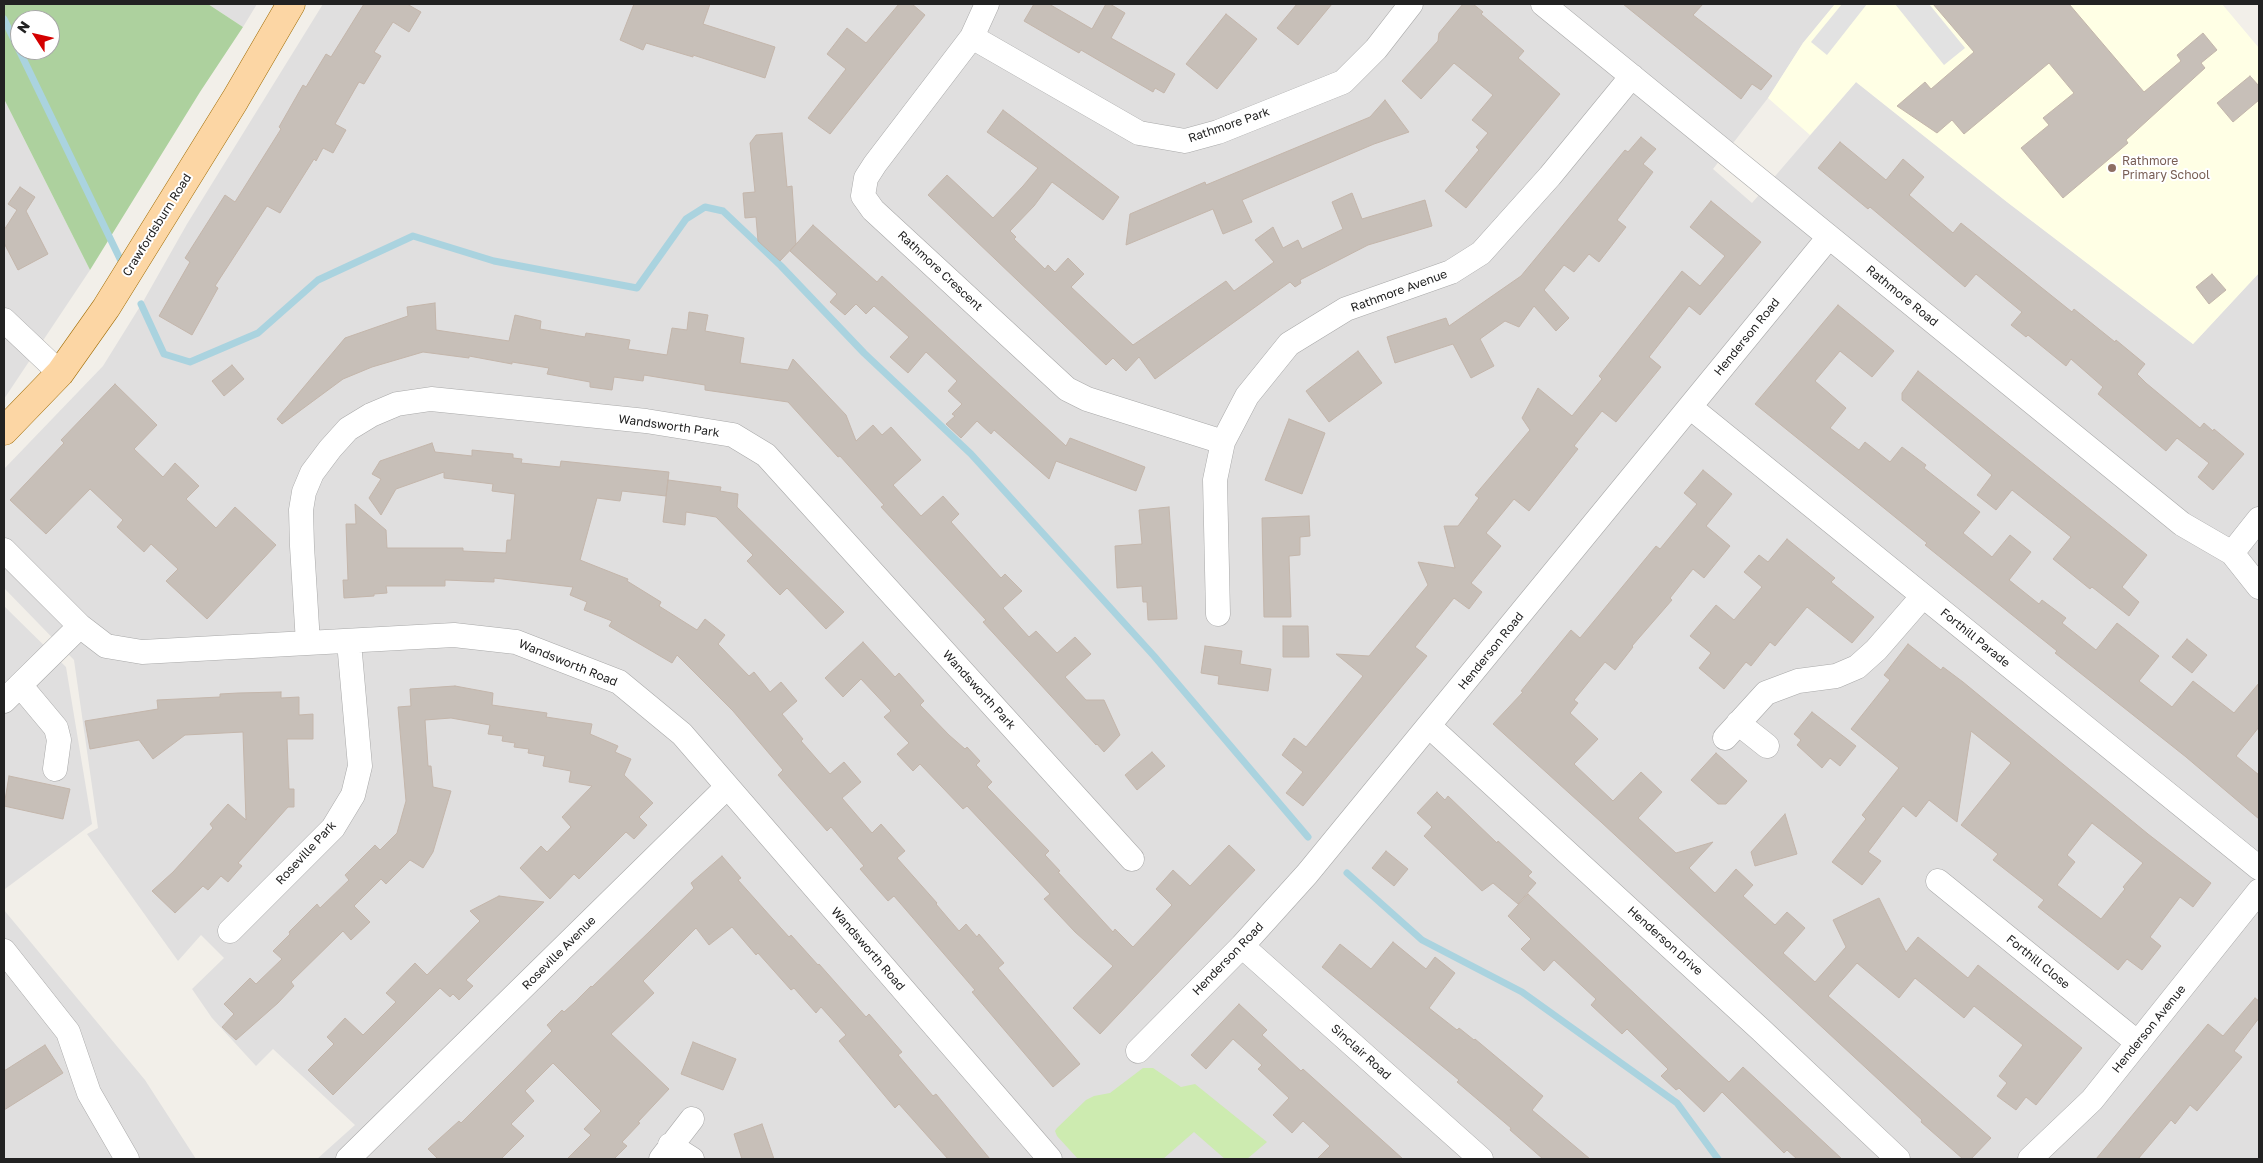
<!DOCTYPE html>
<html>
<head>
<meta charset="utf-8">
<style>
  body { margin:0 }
  #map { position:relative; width:2263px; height:1163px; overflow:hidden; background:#f2efe9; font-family:"Golos Text",sans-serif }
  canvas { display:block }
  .frame { position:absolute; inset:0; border:5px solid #222; pointer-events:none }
  .north { position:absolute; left:10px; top:10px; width:50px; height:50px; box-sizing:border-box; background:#fff; border:1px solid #a7a7a7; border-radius:50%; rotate:305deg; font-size:14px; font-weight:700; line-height:20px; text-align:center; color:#222 }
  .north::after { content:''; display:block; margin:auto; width:18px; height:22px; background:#d40000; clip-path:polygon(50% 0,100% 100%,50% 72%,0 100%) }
</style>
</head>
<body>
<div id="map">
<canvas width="2263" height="1163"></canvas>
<div class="frame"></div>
<div class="north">N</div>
</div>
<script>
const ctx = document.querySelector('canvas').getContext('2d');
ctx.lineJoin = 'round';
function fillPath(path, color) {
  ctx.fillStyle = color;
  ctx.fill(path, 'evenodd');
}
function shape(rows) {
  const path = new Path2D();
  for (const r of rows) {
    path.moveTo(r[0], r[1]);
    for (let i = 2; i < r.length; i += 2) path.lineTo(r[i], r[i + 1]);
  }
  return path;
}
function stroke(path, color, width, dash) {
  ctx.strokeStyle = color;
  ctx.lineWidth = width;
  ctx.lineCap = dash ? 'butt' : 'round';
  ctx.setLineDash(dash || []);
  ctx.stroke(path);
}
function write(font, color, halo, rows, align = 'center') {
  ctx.font = font + ' "Golos Text",sans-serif';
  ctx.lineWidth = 4;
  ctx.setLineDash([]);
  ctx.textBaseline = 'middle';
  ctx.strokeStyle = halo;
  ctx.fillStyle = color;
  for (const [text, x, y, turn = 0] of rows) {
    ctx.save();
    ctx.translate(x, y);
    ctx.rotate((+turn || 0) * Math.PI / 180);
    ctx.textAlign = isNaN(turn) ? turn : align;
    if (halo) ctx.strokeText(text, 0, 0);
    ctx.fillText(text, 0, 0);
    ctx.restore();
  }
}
fillPath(shape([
  [208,4,257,4,243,27],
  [323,4,1835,4,1803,43,1768,98,1713,169,1752,203,1856,82,2007,202,2193,344,2259,273,2259,1159,317,1159,355,1125,273,1049,256,1066,212,1018,192,989,224,958,201,935,178,961,87,834,98,828,74,660,4,588,4,469,103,366,144,300,187,224],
  [4,99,90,270,4,399],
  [4,606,66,667,92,824,5,889],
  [4,910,145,1080,196,1159,4,1159]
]), '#e0dfdf');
fillPath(shape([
  [1835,4,2222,4,2259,48,2259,273,2193,344,2007,202,1856,82,1810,135,1768,98,1803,43]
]), '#ffffe5');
fillPath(shape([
  [1143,1068,1153,1068,1181,1087,1195,1084,1267,1142,1247,1159,1225,1159,1194,1132,1163,1159,1078,1159,1057,1136,1055,1131,1057,1128,1086,1100,1094,1096,1110,1093]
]), '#cdebb0');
fillPath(shape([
  [4,4,208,4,243,27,200,92,90,270,4,99],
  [20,20,50,20,50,50,20,50]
]), '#add19e');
fillPath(shape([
  [1842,4,1867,4,1827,55,1811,42],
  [1895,4,1929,4,1965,48,1944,65]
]), '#e2e2e2');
stroke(shape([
  [4,19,122,263],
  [141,304,164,354,190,362,258,333,318,280,413,236,494,261,637,288,686,219,705,207,723,211,781,266,864,353,971,454,1154,656,1308,837],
  [1347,873,1422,940,1522,992,1677,1103,1718,1159]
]), '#aad3df', 7);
const building = shape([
  [364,4,407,4,421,12,409,32,393,22,374,52,381,56,364,84,359,82,335,124,346,130,333,153,323,148,316,161,314,159,280,213,267,206,215,286,218,288,192,335,159,316,190,262,185,258,225,195,235,202,281,129,279,127,303,85,306,87,326,54,331,57,364,4],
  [634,4,710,4,703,24,775,47,765,78,693,55,693,57,646,43,643,50,620,40,634,4],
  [899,4,912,4,925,15,830,134,808,118,846,69,827,54,847,28,866,43,899,4],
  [1034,4,1049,4,1092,29,1106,4,1110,4,1125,13,1111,38,1175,74,1164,93,1155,88,1153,92,1081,50,1079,53,1024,21,1034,4],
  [1297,4,1332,4,1298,45,1277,28,1297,4],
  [1463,4,1473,4,1483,12,1481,14,1524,51,1518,58,1560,94,1466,208,1445,191,1479,150,1476,147,1488,133,1472,120,1493,95,1454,63,1421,99,1402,81,1438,41,1439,33,1463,4],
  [1623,4,1703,4,1693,15,1772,76,1761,90,1752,84,1741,99,1623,4],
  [1933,4,2069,4,2144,92,2181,61,2177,55,2203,33,2217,50,2201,63,2205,68,2126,140,2128,143,2063,198,2021,148,2049,125,2043,118,2074,93,2049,63,1964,134,1952,120,1937,133,1897,106,1925,82,1931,89,1974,52,1933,4],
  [1226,14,1257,39,1217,89,1186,64,1226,14],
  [2250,76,2259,86,2259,100,2233,122,2217,103,2250,76],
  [1385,100,1409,132,1374,144,1242,200,1252,222,1223,234,1213,209,1126,245,1130,214,1205,182,1206,185,1370,117,1385,100],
  [1003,110,1119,197,1103,220,1052,182,1034,206,1010,231,1016,237,1014,239,1045,269,1048,265,1055,272,1068,258,1084,274,1071,287,1133,345,1226,281,1234,291,1274,262,1255,240,1273,227,1283,248,1298,240,1302,249,1343,229,1332,202,1352,193,1362,219,1425,200,1432,226,1368,245,1300,280,1301,283,1295,287,1290,282,1155,379,1139,357,1126,371,1113,358,1106,365,928,195,947,175,993,218,1023,186,1038,168,987,132,1003,110],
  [782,133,787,187,792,186,796,244,780,261,758,241,756,217,745,218,743,193,755,192,750,143,756,135,782,133],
  [1641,137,1656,149,1643,164,1653,172,1617,220,1626,227,1599,262,1589,254,1574,272,1564,265,1544,290,1569,318,1556,331,1534,306,1519,327,1505,321,1480,339,1494,366,1471,378,1453,344,1395,363,1387,337,1446,318,1449,326,1521,276,1625,150,1628,152,1641,137],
  [1840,142,1886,180,1903,159,1924,177,1909,195,1953,233,1961,223,2072,312,2074,309,2115,342,2116,340,2145,364,2137,374,2146,383,2200,428,2204,423,2213,431,2214,429,2244,454,2213,490,2198,477,2209,463,2177,438,2166,451,2098,394,2103,387,2071,359,2066,366,2028,335,2026,337,2011,325,2022,312,1976,274,1965,287,1870,207,1868,209,1818,168,1840,142],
  [20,187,35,197,26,211,48,254,18,270,4,243,4,230,17,210,8,204,20,187],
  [1711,201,1761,242,1700,315,1689,306,1649,357,1661,367,1616,422,1602,411,1574,446,1578,449,1529,511,1514,499,1486,533,1501,546,1471,583,1482,592,1469,609,1454,598,1415,647,1427,656,1303,806,1286,793,1303,772,1282,755,1294,738,1306,747,1363,676,1336,654,1369,656,1428,585,1418,562,1455,568,1444,526,1458,526,1479,498,1475,495,1530,430,1522,418,1538,388,1572,416,1602,379,1599,376,1682,271,1700,286,1725,256,1690,227,1711,201],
  [813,225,877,282,882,276,1066,446,1070,438,1145,467,1136,491,1056,461,1049,479,994,430,991,434,977,421,961,438,946,424,955,416,952,414,962,404,948,391,957,381,926,352,908,373,890,357,909,337,874,306,866,314,856,304,845,315,830,302,837,294,790,251,813,225],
  [2212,274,2226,290,2209,304,2196,287,2212,274],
  [435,303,436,330,509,341,515,315,541,321,540,329,585,337,586,333,630,340,628,349,667,355,672,328,687,330,689,312,708,315,705,331,744,338,740,363,788,370,793,359,846,415,856,441,873,425,882,435,891,427,921,460,893,485,921,516,943,496,959,514,951,522,1001,578,1005,574,1022,591,1003,608,1029,637,1036,631,1057,653,1075,637,1091,654,1065,677,1086,700,1104,700,1120,735,1104,752,1097,744,1096,745,983,622,986,620,881,507,884,505,840,456,838,457,788,402,705,390,705,385,644,375,643,381,614,377,612,390,590,387,590,382,547,374,549,368,512,362,512,364,469,356,469,358,423,352,372,367,343,379,282,424,277,419,345,338,408,316,407,307,435,303],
  [1838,305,1894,351,1872,377,1840,351,1815,381,1846,408,1830,428,1859,450,1865,442,1890,462,1902,447,1926,465,1924,468,1980,512,1963,533,1992,557,2010,535,2031,552,2009,580,2039,604,2042,600,2066,618,2062,623,2096,650,2117,623,2159,656,2139,681,2172,707,2193,681,2234,713,2259,683,2259,727,2236,756,2259,775,2259,819,2186,757,2055,653,2057,651,1925,545,1927,543,1874,500,1755,404,1838,305],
  [1358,351,1382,383,1329,422,1306,391,1358,351],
  [232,365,244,379,224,396,212,381,232,365],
  [1918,371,2147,555,2122,587,2139,602,2129,616,2092,587,2090,589,2053,559,2071,537,2012,490,1996,510,1977,495,1992,475,1902,400,1902,393,1918,371],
  [115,384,157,425,134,449,163,477,175,463,199,486,186,499,216,528,235,507,276,545,207,619,166,581,178,569,151,544,144,552,117,527,123,520,90,489,46,534,10,500,64,443,61,440,115,384],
  [1289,419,1325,433,1302,494,1265,480,1289,419],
  [432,443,435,452,472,456,472,450,513,454,513,458,522,459,521,463,560,467,561,461,669,472,666,496,622,491,620,501,597,498,580,560,628,579,627,581,661,602,659,606,697,630,705,619,725,635,718,644,749,676,754,672,770,692,781,682,797,701,782,714,803,739,801,741,830,774,844,762,861,782,842,798,872,833,881,824,905,851,897,858,937,903,936,904,959,931,966,924,977,937,979,934,1004,963,998,968,1080,1064,1053,1087,972,992,975,990,894,896,888,901,860,869,864,866,831,827,827,831,778,775,783,770,733,711,677,655,672,663,609,626,612,621,584,610,587,602,570,595,573,587,494,578,494,582,445,580,445,586,386,586,387,593,374,594,374,596,344,598,343,580,348,580,346,524,356,524,355,504,386,530,387,548,463,548,463,551,506,553,507,540,511,540,515,494,492,491,493,484,444,478,444,472,396,489,381,515,369,498,381,479,372,474,380,461,432,443],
  [1703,470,1732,494,1706,526,1730,546,1704,578,1693,569,1670,598,1672,600,1632,646,1633,647,1615,670,1605,662,1574,700,1578,703,1570,713,1598,739,1574,764,1613,801,1641,772,1662,792,1638,818,1676,853,1713,842,1689,868,1715,893,1736,869,1753,885,1743,896,1775,925,1787,912,1805,928,1783,953,1815,982,1846,947,1833,920,1879,898,1906,952,1918,937,1968,978,1978,965,2082,1048,2036,1105,2026,1097,2016,1110,1997,1096,2007,1083,1999,1076,2023,1045,1974,1006,1964,1018,1915,978,1899,998,1857,963,1828,996,1991,1138,1971,1159,1963,1159,1921,1122,1922,1120,1601,822,1493,724,1523,692,1521,691,1571,630,1580,638,1656,546,1660,549,1697,504,1684,493,1703,470],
  [668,480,721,487,720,491,738,494,737,507,844,612,826,629,787,588,780,595,747,561,753,555,716,517,686,512,685,525,663,522,668,480],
  [1169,507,1177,619,1148,620,1147,602,1143,602,1142,586,1117,588,1115,546,1142,544,1139,510,1169,507],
  [1309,516,1310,536,1300,537,1300,555,1289,556,1291,617,1264,617,1262,518,1309,516],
  [1787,539,1835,578,1831,582,1874,617,1852,643,1807,607,1775,646,1770,642,1751,666,1746,662,1724,689,1699,668,1711,653,1690,636,1716,605,1734,620,1762,587,1744,572,1759,555,1768,562,1787,539],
  [1283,626,1308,626,1309,657,1283,657,1283,626],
  [2187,639,2207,655,2192,673,2172,657,2187,639],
  [863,642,895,677,899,673,924,701,920,705,949,735,965,749,967,747,980,761,976,765,992,782,987,787,1049,851,1045,855,1060,871,1058,872,1113,932,1115,929,1133,947,1172,905,1156,889,1173,870,1190,886,1229,845,1255,870,1100,1034,1073,1008,1113,966,1075,932,1044,899,1050,894,967,806,963,809,920,764,913,771,897,754,909,743,884,717,891,711,861,679,843,697,825,678,863,642],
  [1908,644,1941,670,1943,667,1963,682,2148,834,2211,883,2193,907,2180,897,2150,937,2161,946,2142,970,2127,959,2118,970,2038,907,2044,900,1993,860,1998,854,1961,825,2011,763,1971,731,1957,822,1929,800,1916,817,1903,806,1868,852,1881,861,1862,885,1832,862,1866,819,1862,815,1899,768,1851,729,1890,680,1884,675,1908,644],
  [2092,823,2143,863,2123,887,2125,889,2101,919,2057,885,2075,862,2067,855,2092,823],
  [1205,646,1242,651,1240,664,1271,669,1268,691,1218,684,1219,676,1201,673,1205,646],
  [455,686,493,693,492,705,547,713,546,717,592,724,590,734,618,746,615,752,631,759,624,775,653,803,639,817,647,825,634,839,626,832,579,879,574,874,550,899,520,868,541,846,547,852,571,827,562,817,592,786,569,782,571,771,543,766,545,756,528,753,529,749,514,747,515,743,502,741,503,736,488,734,490,725,451,718,425,720,428,766,431,766,433,787,451,791,433,852,423,868,410,860,386,884,381,879,354,906,370,922,351,940,343,931,291,982,294,986,278,1003,236,1040,222,1027,234,1014,224,1004,250,978,256,984,282,959,273,951,290,934,289,932,317,904,320,908,349,880,345,875,375,845,380,850,397,833,406,801,398,707,411,706,410,689,455,686],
  [281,692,281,698,299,697,299,715,313,714,313,739,287,739,289,789,294,789,294,807,288,807,238,863,242,866,228,882,221,876,208,890,203,886,175,913,152,891,173,872,213,828,210,824,228,804,246,820,243,732,185,735,153,759,139,740,90,749,85,721,158,709,157,700,220,697,220,694,238,693,281,692],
  [1812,712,1856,746,1840,766,1830,758,1822,768,1797,745,1801,740,1794,734,1812,712],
  [1152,752,1165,766,1137,790,1125,775,1152,752],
  [1716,753,1747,781,1726,804,1718,804,1691,780,1716,753],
  [9,776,70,789,63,819,4,806,9,776],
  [1437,792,1445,800,1448,796,1497,843,1498,841,1532,872,1528,876,1536,883,1518,904,1493,883,1482,891,1424,836,1432,827,1417,813,1437,792],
  [1785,814,1797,854,1755,866,1751,852,1785,814],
  [1386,851,1408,869,1394,886,1372,868,1386,851],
  [722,856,741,878,738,880,789,937,791,935,818,965,819,964,866,1017,869,1014,902,1052,898,1055,933,1096,936,1094,990,1159,948,1159,899,1104,895,1108,839,1041,846,1035,821,1007,816,1013,794,988,791,990,758,953,756,955,732,927,709,945,696,928,643,981,654,993,611,1034,669,1089,638,1122,640,1123,622,1142,627,1146,614,1159,567,1159,591,1135,584,1129,601,1111,553,1063,525,1091,534,1101,511,1124,524,1136,501,1159,438,1159,428,1149,459,1121,461,1123,514,1070,552,1031,547,1025,562,1010,564,1012,574,1003,591,986,592,987,650,931,694,888,691,883,722,856],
  [1528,894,1729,1082,1743,1067,1842,1159,1797,1159,1787,1150,1784,1153,1722,1092,1704,1112,1679,1088,1676,1090,1661,1076,1668,1069,1627,1029,1622,1034,1591,1005,1596,999,1554,960,1544,971,1521,949,1531,939,1508,916,1528,894],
  [499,896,544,902,466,980,473,986,459,1000,453,994,450,997,440,988,333,1095,308,1070,334,1044,327,1037,345,1018,363,1035,396,1002,386,993,415,963,427,975,480,921,470,911,499,896],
  [1393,942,1426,969,1435,957,1455,973,1429,1008,1457,1030,1459,1028,1474,1040,1475,1039,1543,1096,1532,1110,1590,1159,1543,1159,1510,1130,1511,1128,1457,1082,1459,1080,1322,967,1340,944,1371,969,1393,942],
  [2255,998,2259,1001,2259,1018,2234,1051,2242,1057,2197,1111,2190,1105,2175,1124,2171,1120,2138,1159,2096,1159,2208,1024,2223,1036,2255,998],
  [1239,1004,1267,1030,1262,1035,1301,1071,1303,1069,1403,1159,1317,1159,1330,1146,1303,1121,1292,1133,1273,1115,1289,1098,1258,1069,1262,1065,1233,1039,1206,1069,1191,1055,1239,1004],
  [693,1042,736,1059,723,1090,681,1074,693,1042],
  [45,1045,63,1073,4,1110,4,1071,45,1045],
  [762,1124,774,1159,742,1159,734,1134,762,1124]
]);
fillPath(building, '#c7bfb8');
stroke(building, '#c4b6ab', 1);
const minor = shape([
  [987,4,972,37,875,164,866,178,863,196,873,210,1067,389,1087,399,1223,442],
  [1543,4,2182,524,2232,553,2259,587],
  [972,37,1139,133,1185,141,1218,132,1343,82,1376,49,1411,4],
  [4,320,60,373],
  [1690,407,2259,868],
  [4,550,80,626,106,646,142,652,454,635,516,642,619,682,682,734,1050,1159],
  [2232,553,2259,519],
  [1218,614,1215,480,1223,442,1247,396,1289,344,1346,309,1451,272,1481,253,1550,176,1632,76],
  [308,643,302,546,301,510,304,492,312,473,330,449,348,429,371,415,397,404,431,399,646,421,733,435,766,455,1132,859],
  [20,685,56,728,59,740,55,769],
  [4,701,80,626],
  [1738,723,1767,746],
  [1429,726,1760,1029,1898,1159],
  [1725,738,1766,693,1798,681,1836,676,1857,667,1876,650,1923,596],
  [1938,881,2138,1043],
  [230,931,333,828,353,795,360,766,349,642],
  [1242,946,1481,1159],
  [4,951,68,1032,89,1093,127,1159],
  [1138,1051,1242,946,1307,874,1829,237],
  [670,1145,692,1159],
  [348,1159,727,787],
  [661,1159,692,1119],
  [2030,1159,2092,1100,2259,891]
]);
const major = shape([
  [4,431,60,373,106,308,235,100,291,4]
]);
stroke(minor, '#a9a9a9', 25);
stroke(major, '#a06b00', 29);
stroke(minor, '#fff', 24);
stroke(major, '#fcd6a4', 28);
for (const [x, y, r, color] of [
  [2112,168,5,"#8d6e63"]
]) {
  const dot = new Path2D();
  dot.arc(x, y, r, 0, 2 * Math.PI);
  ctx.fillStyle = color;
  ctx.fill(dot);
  stroke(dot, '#fff', 2);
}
write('12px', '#222', '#fff', [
  ["Rathmore Park",1229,125,-19],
  ["Crawfordsburn Road",157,225,-58],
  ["Rathmore Crescent",940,271,43],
  ["Rathmore Avenue",1399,291,-20],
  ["Rathmore Road",1902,296,39],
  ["Henderson Road",1747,337,-51],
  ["Wandsworth Park",669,426,8],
  ["Forthill Parade",1975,638,39],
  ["Henderson Road",1491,651,-51],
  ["Wandsworth Road",568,663,22],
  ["Wandsworth Park",979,690,48],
  ["Roseville Park",306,853,-47],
  ["Henderson Drive",1665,941,42],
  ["Wandsworth Road",868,949,49],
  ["Roseville Avenue",559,953,-45],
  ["Henderson Road",1228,959,-46],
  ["Forthill Close",2038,962,39],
  ["Henderson Avenue",2149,1029,-51],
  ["Sinclair Road",1361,1052,42]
]);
write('12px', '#785e54', '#fff', [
  ["Rathmore",2122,161],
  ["Primary School",2122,175]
], 'left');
</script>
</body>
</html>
